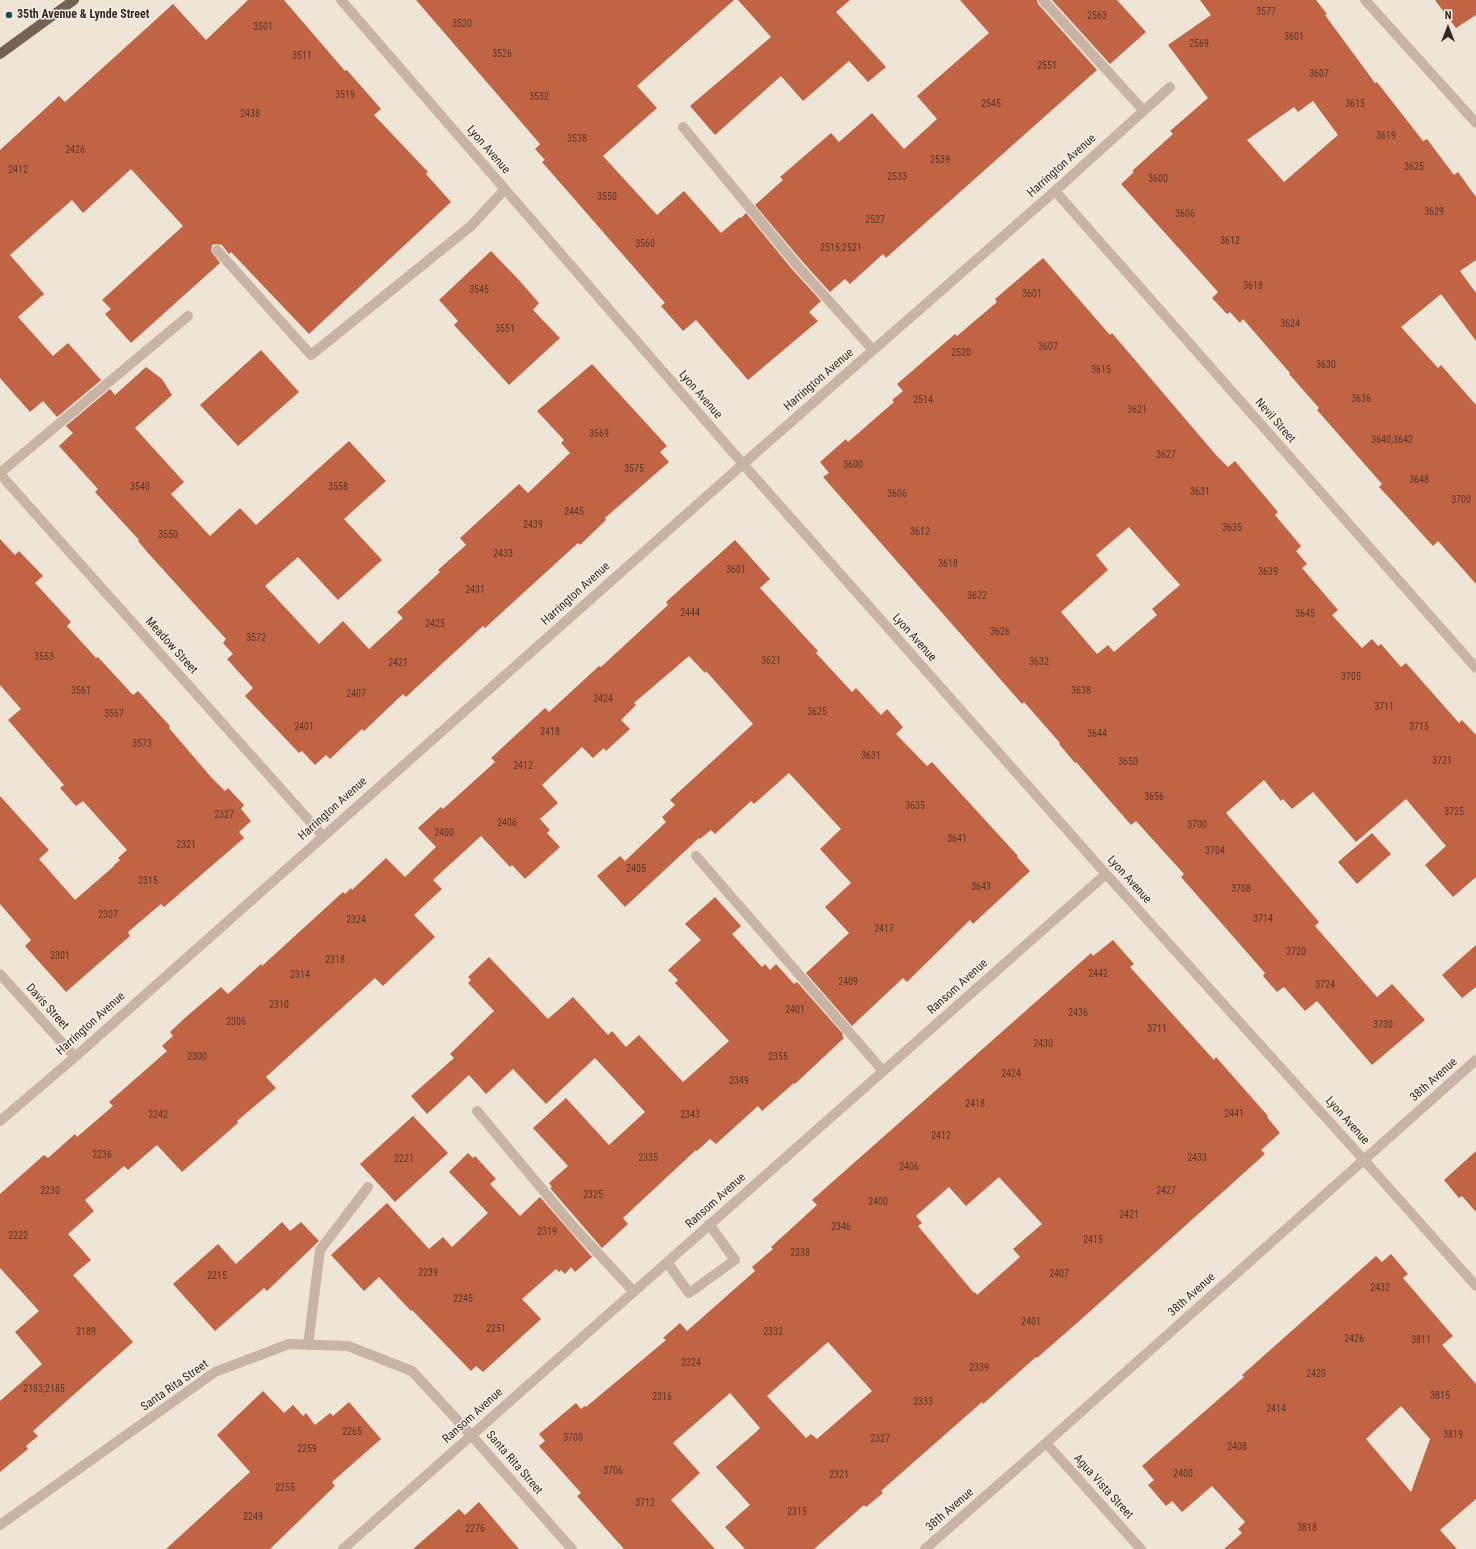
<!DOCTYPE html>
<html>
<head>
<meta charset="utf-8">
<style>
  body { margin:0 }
  #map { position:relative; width:1476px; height:1549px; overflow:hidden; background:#efe5d7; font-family:"Roboto Condensed",sans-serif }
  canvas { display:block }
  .north { position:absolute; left:1428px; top:8px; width:40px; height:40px; -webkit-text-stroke:3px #f8efe3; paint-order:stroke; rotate:0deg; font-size:11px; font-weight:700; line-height:16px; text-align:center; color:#322a25 }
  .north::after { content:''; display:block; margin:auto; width:14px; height:18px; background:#322a25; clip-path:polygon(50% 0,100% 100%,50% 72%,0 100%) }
</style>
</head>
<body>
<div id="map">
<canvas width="1476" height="1549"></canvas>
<div class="north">N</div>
</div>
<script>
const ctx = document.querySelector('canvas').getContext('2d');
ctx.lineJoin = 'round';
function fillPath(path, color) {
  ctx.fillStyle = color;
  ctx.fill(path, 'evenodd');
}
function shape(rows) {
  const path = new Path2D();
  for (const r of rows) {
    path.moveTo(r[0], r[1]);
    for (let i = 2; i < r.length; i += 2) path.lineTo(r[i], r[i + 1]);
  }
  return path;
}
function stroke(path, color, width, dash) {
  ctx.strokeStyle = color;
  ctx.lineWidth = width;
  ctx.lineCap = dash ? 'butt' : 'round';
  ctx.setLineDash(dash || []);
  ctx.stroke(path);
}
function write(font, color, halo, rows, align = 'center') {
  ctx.font = font + ' "Roboto Condensed",sans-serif';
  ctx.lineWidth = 3;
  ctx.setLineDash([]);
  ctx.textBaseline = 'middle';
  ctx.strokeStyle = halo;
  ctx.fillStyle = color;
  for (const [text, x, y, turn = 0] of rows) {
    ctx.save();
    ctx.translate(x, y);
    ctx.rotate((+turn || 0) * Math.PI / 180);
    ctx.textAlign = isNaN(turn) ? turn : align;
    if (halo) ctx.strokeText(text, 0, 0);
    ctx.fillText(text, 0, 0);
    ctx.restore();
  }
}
fillPath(shape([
  [248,0,284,0,345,71,347,70,381,109,374,115,428,172,426,174,451,202,309,334,231,252,229,254,222,245,216,244,212,245,211,251,220,263,131,343,105,314,111,309,102,300,183,226,131,169,83,213,72,200,10,255,44,294,18,317,53,356,68,343,101,380,57,417,43,401,30,412,0,378,0,150,59,96,65,102,173,4,206,40],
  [416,0,734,0,637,86,657,108,603,156,657,215,684,191,721,233,740,217,741,218,746,213,791,268,821,301,809,312,818,321,748,380,696,320,683,331,661,306,665,303,542,162,545,160,535,149,540,144],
  [738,0,850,0,836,12,886,67,868,82,849,61,803,101,781,76,715,135,690,106,771,37],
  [960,0,1037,0,1038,4,1097,70,886,258,883,254,850,284,845,279,830,292,801,260,755,205,783,180,780,177,831,133,839,142,872,113,904,149,937,119,917,96,989,33],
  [1052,0,1117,0,1146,32,1110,64],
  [1200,0,1316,0,1327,14,1325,15,1375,83,1377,82,1423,141,1427,139,1454,175,1458,172,1476,197,1476,260,1460,271,1476,293,1476,341,1441,294,1401,327,1438,368,1441,365,1476,405,1476,584,1438,541,1433,546,1394,503,1379,487,1382,484,1317,410,1319,408,1289,374,1290,373,1243,319,1240,323,1230,312,1227,314,1212,298,1218,292,1121,184,1134,172,1132,171,1173,134,1170,131,1208,98,1168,45,1211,15],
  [1313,101,1338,135,1284,182,1247,140,1294,107,1298,112],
  [1435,0,1476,0,1476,15,1456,28],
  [491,251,518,279,539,303,533,310,560,338,509,385,454,325,458,321,439,300],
  [1043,258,1110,335,1112,333,1216,455,1228,467,1235,461,1278,512,1275,515,1301,546,1296,551,1307,564,1302,568,1338,610,1332,615,1362,648,1372,639,1378,646,1381,644,1401,667,1406,663,1459,723,1462,720,1476,735,1476,877,1453,897,1425,865,1446,846,1406,799,1356,842,1313,792,1292,809,1283,799,1281,801,1264,780,1226,813,1319,922,1315,926,1377,997,1392,984,1425,1020,1372,1065,1317,1001,1305,1011,1284,987,1277,992,1263,976,1265,973,1181,877,1184,874,1136,821,1131,825,1076,762,1075,763,1059,744,1060,743,1024,702,1022,704,823,477,829,473,820,462,846,439,848,442,894,402,892,400,903,391,897,384,955,334,957,336,997,302,995,299],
  [1129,527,1180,585,1152,609,1157,615,1114,652,1108,645,1097,654,1061,612,1108,570,1096,555],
  [261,350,299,392,238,446,200,405],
  [592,364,667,446,660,452,669,462,605,518,606,520,580,545,578,543,485,628,483,626,406,697,403,694,364,731,362,729,330,759,326,755,315,765,302,751,299,753,245,696,253,688,227,659,233,654,223,643,226,639,148,553,138,541,139,540,95,492,98,489,59,446,73,433,66,426,110,389,115,395,146,367,162,379,172,395,135,428,184,482,171,494,210,536,240,508,256,525,349,441,386,481,344,519,382,560,338,600,298,557,265,586,319,644,343,621,369,649,403,618,397,612,440,572,438,570,466,545,460,538,519,484,528,493,570,453,561,443,564,440,537,411],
  [0,539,15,555,19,551,43,576,35,583,71,622,67,626,96,658,98,657,133,695,138,691,170,726,169,728,211,777,225,791,228,788,244,805,241,809,251,821,239,832,244,838,164,907,161,904,128,932,130,936,66,992,25,946,31,940,0,904,0,796,49,850,39,859,75,900,114,866,114,865,120,860,118,858,127,850,83,801,76,806,60,788,64,785,8,720,21,709,0,685],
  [735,540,770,579,760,588,818,651,816,653,852,692,856,688,881,715,887,709,903,727,896,734,927,766,932,762,1018,856,1017,857,1030,871,973,924,970,920,907,982,903,978,852,1026,806,973,849,933,825,907,851,883,820,849,841,829,789,773,754,804,751,801,715,834,711,830,700,839,699,838,625,907,597,876,620,856,625,861,666,822,662,817,675,805,670,800,753,724,706,671,705,673,689,656,634,703,636,705,621,720,630,729,606,751,604,748,593,758,582,747,542,785,558,803,540,819,550,830,547,833,560,847,525,879,512,865,510,867,481,836,433,880,442,889,414,915,435,937,383,986,375,978,266,1077,276,1088,237,1121,238,1123,182,1172,157,1145,128,1170,124,1166,85,1200,94,1211,68,1234,91,1260,73,1275,133,1342,33,1431,38,1436,26,1446,28,1449,0,1472,0,1401,42,1364,15,1332,39,1311,0,1268,0,1194,44,1155,48,1158,75,1134,77,1137,113,1106,109,1102,167,1051,162,1046,173,1036,170,1032,186,1017,221,987,228,994,261,964,262,966,343,892,345,894,351,888,352,890,386,858,405,877,436,847,418,828,441,807,443,809,495,762,491,758,545,708,549,712,599,666,601,667,668,605,666,602],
  [1372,833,1391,854,1357,884,1338,862],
  [715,897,741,926,732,934,762,967,765,964,770,970,776,964,794,984,797,982,843,1034,842,1035,844,1038,795,1084,794,1083,762,1111,758,1106,716,1144,710,1139,697,1151,696,1150,623,1218,628,1224,602,1248,550,1188,552,1187,549,1183,568,1166,533,1128,566,1098,609,1145,645,1112,595,1058,546,1104,513,1069,486,1094,469,1075,427,1114,411,1096,454,1058,450,1054,494,1011,468,983,471,980,468,977,489,957,548,1019,573,997,608,1035,612,1031,626,1047,639,1035,683,1082,729,1041,675,983,678,980,668,970,701,940,685,924],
  [1113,940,1134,964,1130,967,1214,1060,1216,1057,1268,1116,1267,1117,1280,1133,1261,1150,1265,1154,1086,1315,1037,1358,1036,1357,983,1404,982,1402,881,1491,883,1493,866,1507,864,1505,814,1549,745,1549,725,1527,750,1505,716,1467,756,1432,760,1428,730,1393,673,1443,700,1473,671,1500,715,1549,624,1549,577,1496,581,1493,539,1446,545,1441,539,1434,576,1403,581,1409,585,1406,586,1407,666,1340,663,1338,680,1323,687,1331,755,1271,752,1267,773,1249,771,1247,817,1205,812,1200,1091,953,1093,956],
  [999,1177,1042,1224,1013,1249,1020,1257,977,1295,975,1292,974,1293,918,1226,922,1223,916,1216,949,1187,966,1206],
  [828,1342,872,1391,817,1439,811,1434,806,1438,767,1396],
  [1476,945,1476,987,1462,998,1442,975],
  [413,1116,448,1153,395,1202,360,1164],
  [1476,1151,1476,1212,1462,1196,1459,1198,1444,1180],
  [468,1153,473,1158,475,1156,496,1179,490,1184,520,1216,540,1197,592,1257,575,1272,571,1267,565,1274,561,1270,559,1272,556,1269,522,1299,541,1319,483,1372,476,1366,471,1371,412,1310,411,1311,379,1277,364,1291,331,1255,387,1203,429,1249,443,1237,452,1247,488,1213,449,1172],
  [282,1222,290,1231,301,1222,319,1241,267,1291,264,1288,215,1331,173,1284,218,1244,236,1264],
  [1391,1254,1408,1274,1403,1278,1453,1336,1442,1345,1476,1384,1476,1499,1440,1530,1457,1549,1224,1549,1242,1533,1238,1529,1245,1522,1212,1486,1182,1512,1172,1501,1166,1506,1148,1485,1154,1480,1142,1466,1244,1377,1242,1375,1376,1256,1382,1262],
  [1401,1406,1430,1439,1411,1492,1366,1439],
  [263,1391,284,1413,293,1405,303,1416,306,1413,315,1425,330,1413,333,1416,349,1402,381,1439,332,1482,335,1486,270,1549,166,1549,250,1472,217,1435],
  [479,1502,519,1549,413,1549,459,1509,465,1515]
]), '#c16444');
stroke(shape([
  [341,0,743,464,1106,874,1364,1160,1476,1286],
  [1043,0,1143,110],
  [1365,0,1476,123],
  [683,127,796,264,873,350],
  [1055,191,1476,668],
  [217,250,311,355,471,226,505,189],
  [0,473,188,316],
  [0,474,323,836],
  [696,856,883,1071],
  [0,974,75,1057],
  [477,1111,572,1225,634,1292],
  [0,1121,75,1057,743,464,1055,191,1170,87],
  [667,1262,689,1293,735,1260,709,1224],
  [308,1345,320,1250,368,1187],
  [1046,1443,1141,1549],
  [0,1525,215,1372,289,1344,348,1346,412,1371,471,1435,572,1549],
  [343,1549,1106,874],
  [925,1549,1046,1443,1476,1060]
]), '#c7b4a4', 10);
stroke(shape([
  [0,54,74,0]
]), '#746157', 10);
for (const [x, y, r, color] of [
  [9,15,4,"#1d4d52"]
]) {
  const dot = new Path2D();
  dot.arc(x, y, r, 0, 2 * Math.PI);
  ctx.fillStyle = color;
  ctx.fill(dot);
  stroke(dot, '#f8efe3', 1.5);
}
write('10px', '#56382d', null, [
  ["3577",1266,12],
  ["2563",1097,16],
  ["3520",462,24],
  ["3501",263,27],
  ["3601",1294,37],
  ["2569",1199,44],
  ["3526",502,54],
  ["3511",302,56],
  ["2551",1047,66],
  ["3607",1319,74],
  ["3519",345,95],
  ["3532",539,97],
  ["2545",991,104],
  ["3615",1355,104],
  ["2438",250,114],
  ["3619",1386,136],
  ["3538",577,139],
  ["2426",75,150],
  ["2539",940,160],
  ["3625",1414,167],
  ["2412",18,170],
  ["2533",897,177],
  ["3600",1158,179],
  ["3550",607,197],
  ["3629",1434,212],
  ["3606",1185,214],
  ["2527",875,220],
  ["3612",1230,241],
  ["3560",645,244],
  ["2515;2521",841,248],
  ["3618",1253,286],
  ["3545",479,290],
  ["3601",1032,294],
  ["3624",1290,324],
  ["3551",505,329],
  ["3607",1048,347],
  ["2520",961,353],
  ["3630",1326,365],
  ["3615",1101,370],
  ["3636",1361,399],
  ["2514",923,400],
  ["3621",1137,410],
  ["3569",599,434],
  ["3640;3642",1392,440],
  ["3627",1166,455],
  ["3600",853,465],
  ["3575",634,469],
  ["3648",1419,480],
  ["3540",140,487],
  ["3558",338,487],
  ["3631",1200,492],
  ["3606",897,494],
  ["3700",1461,500],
  ["2445",574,512],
  ["2439",533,525],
  ["3635",1232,528],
  ["3612",920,532],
  ["3550",168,535],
  ["2433",503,554],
  ["3618",948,564],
  ["3601",736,570],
  ["3639",1268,572],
  ["2431",475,590],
  ["3622",977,596],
  ["2444",690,613],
  ["3645",1305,614],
  ["2425",435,624],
  ["3626",1000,632],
  ["3572",256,638],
  ["3553",44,657],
  ["3621",771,661],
  ["3632",1039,662],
  ["2421",398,663],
  ["3705",1351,677],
  ["3561",81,691],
  ["3638",1081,691],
  ["2407",356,694],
  ["2424",603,699],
  ["3711",1384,707],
  ["3625",817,712],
  ["3567",114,714],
  ["2401",304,727],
  ["3715",1419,727],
  ["2418",550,732],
  ["3644",1097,734],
  ["3573",142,744],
  ["3631",871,756],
  ["3721",1442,761],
  ["3650",1128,762],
  ["2412",523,766],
  ["3656",1154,797],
  ["3635",915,806],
  ["3725",1454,812],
  ["2327",224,815],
  ["2406",507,823],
  ["3700",1197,825],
  ["2400",444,833],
  ["3641",957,839],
  ["2321",186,845],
  ["3704",1215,851],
  ["2405",636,869],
  ["2315",148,881],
  ["3643",981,887],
  ["3708",1241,889],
  ["2307",108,915],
  ["3714",1263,919],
  ["2324",356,920],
  ["2417",884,929],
  ["3720",1296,952],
  ["2301",60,956],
  ["2318",335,960],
  ["2442",1098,974],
  ["2314",300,975],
  ["2409",848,982],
  ["3724",1325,985],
  ["2310",279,1005],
  ["2401",795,1010],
  ["2436",1078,1013],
  ["2306",236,1022],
  ["3730",1383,1025],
  ["3711",1157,1029],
  ["2430",1043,1044],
  ["2300",197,1057],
  ["2355",778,1057],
  ["2424",1011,1074],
  ["2349",739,1081],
  ["2418",975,1104],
  ["2441",1234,1114],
  ["2242",158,1115],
  ["2343",690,1115],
  ["2412",941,1136],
  ["2236",102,1155],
  ["2335",648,1158],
  ["2433",1197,1158],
  ["2221",404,1159],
  ["2406",909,1167],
  ["2230",50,1191],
  ["2427",1166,1191],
  ["2325",593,1195],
  ["2400",878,1202],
  ["2421",1129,1215],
  ["2346",841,1227],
  ["2319",547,1232],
  ["2222",18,1236],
  ["2415",1093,1240],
  ["2338",800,1253],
  ["2239",428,1273],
  ["2407",1059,1274],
  ["2215",217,1276],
  ["2432",1380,1288],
  ["2245",463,1299],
  ["2401",1031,1322],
  ["2251",496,1329],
  ["2189",86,1332],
  ["2332",773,1332],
  ["2426",1354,1339],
  ["3811",1421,1340],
  ["2324",691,1363],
  ["2339",979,1368],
  ["2420",1316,1374],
  ["2183;2185",44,1389],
  ["3815",1440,1396],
  ["2316",662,1397],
  ["2333",923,1402],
  ["2414",1276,1409],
  ["2265",352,1432],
  ["3819",1453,1435],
  ["3700",573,1438],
  ["2327",880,1439],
  ["2408",1237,1447],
  ["2259",307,1449],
  ["3706",613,1471],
  ["2400",1183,1474],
  ["2321",839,1475],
  ["2255",285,1488],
  ["3712",645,1503],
  ["2315",797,1512],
  ["2249",253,1517],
  ["3818",1307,1528],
  ["2276",475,1529]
]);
write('bold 12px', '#322a25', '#f8efe3', [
  ["35th Avenue & Lynde Street",17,15]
], 'left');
write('12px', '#322a25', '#f8efe3', [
  ["Lyon Avenue",488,150,49],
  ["Harrington Avenue",1062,166,-42],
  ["Harrington Avenue",819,380,-41],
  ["Lyon Avenue",700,395,49],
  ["Nevil Street",1275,421,49],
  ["Harrington Avenue",576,594,-42],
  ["Lyon Avenue",914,638,48],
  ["Meadow Street",171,646,48],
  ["Harrington Avenue",333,809,-42],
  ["Lyon Avenue",1129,880,48],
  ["Ransom Avenue",958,987,-42],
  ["Davis Street",47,1007,48],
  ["Harrington Avenue",91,1024,-42],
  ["38th Avenue",1434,1080,-42],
  ["Lyon Avenue",1347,1121,48],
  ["Ransom Avenue",716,1201,-42],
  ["38th Avenue",1192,1295,-42],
  ["Santa Rita Street",175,1386,-35],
  ["Ransom Avenue",473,1416,-42],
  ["Santa Rita Street",514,1463,49],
  ["Agua Vista Street",1103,1487,48],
  ["38th Avenue",950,1510,-41]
]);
</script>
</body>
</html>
